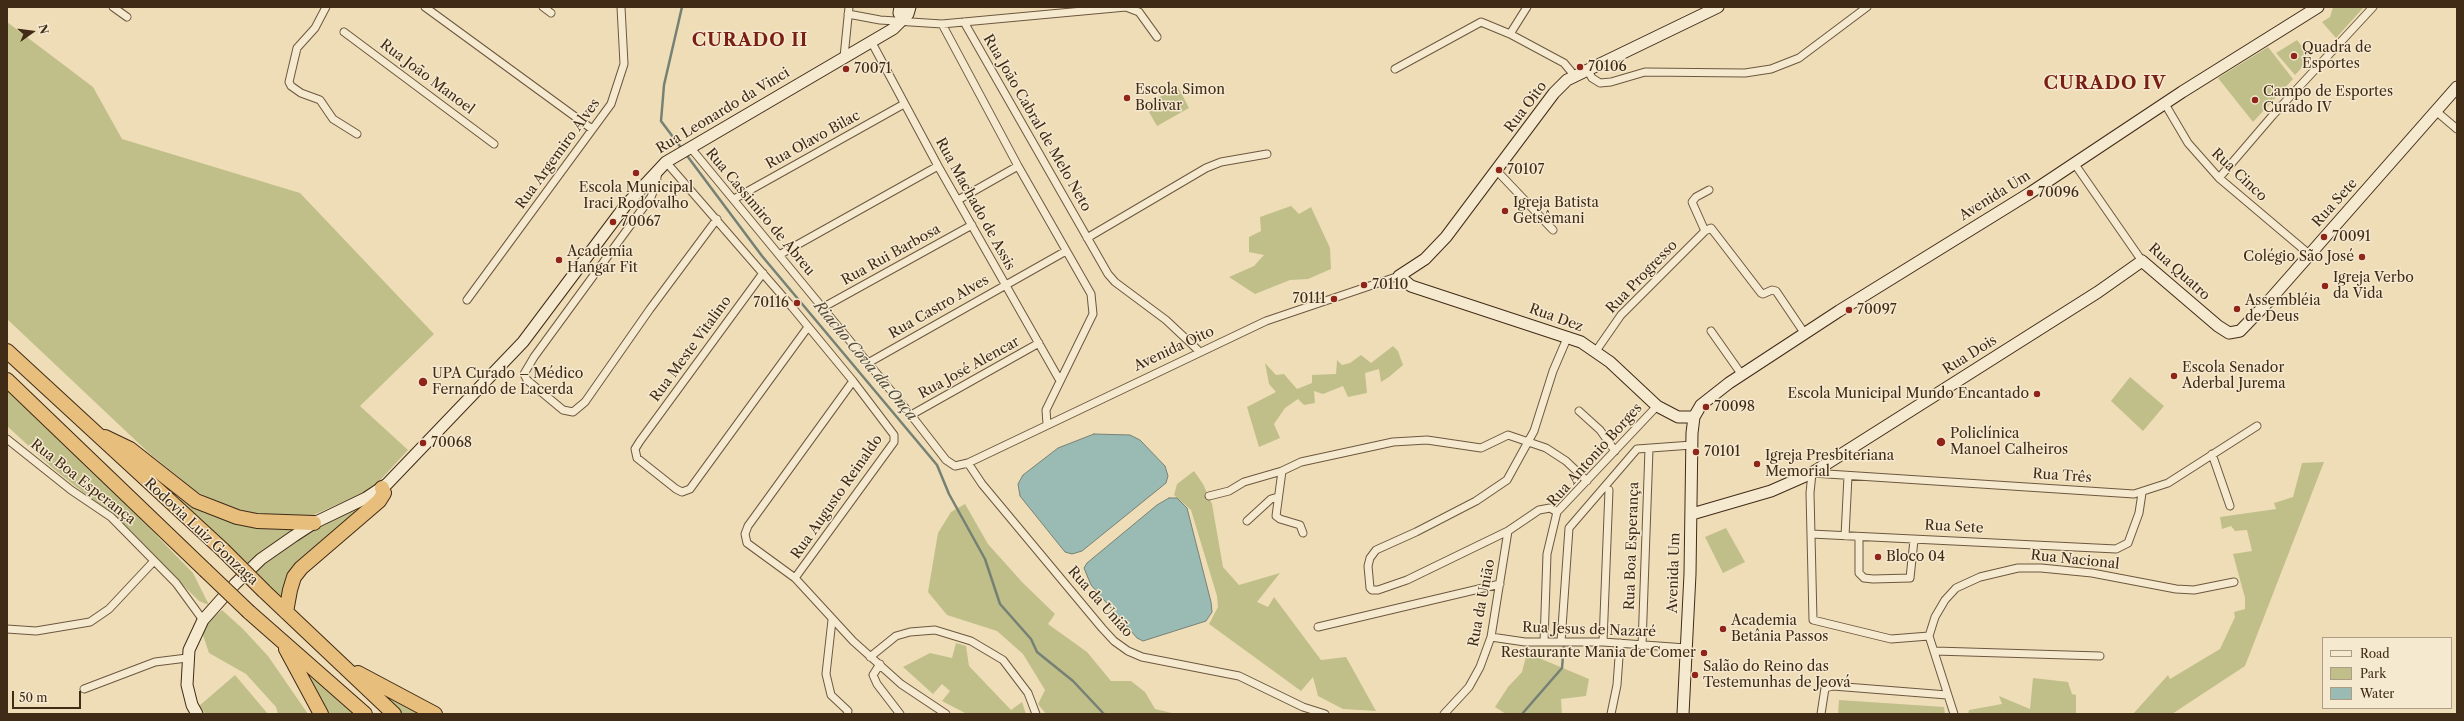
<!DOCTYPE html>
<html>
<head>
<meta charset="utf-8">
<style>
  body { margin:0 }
  #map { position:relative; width:2464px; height:721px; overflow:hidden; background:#efddb7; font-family:"Libre Caslon Text",serif }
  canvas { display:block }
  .frame { position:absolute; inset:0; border:8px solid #402b17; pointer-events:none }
  .legend { position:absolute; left:2322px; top:637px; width:130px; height:72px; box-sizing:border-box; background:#f5e9d0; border:1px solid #ad9d86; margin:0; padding:5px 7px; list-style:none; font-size:12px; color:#402b17 }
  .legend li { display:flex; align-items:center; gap:8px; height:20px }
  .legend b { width:20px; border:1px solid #ad9d86 }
  .north { position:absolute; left:12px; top:12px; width:40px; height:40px; -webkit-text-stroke:3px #f5e9d0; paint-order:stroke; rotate:76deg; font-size:11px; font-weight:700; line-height:16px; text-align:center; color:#402b17 }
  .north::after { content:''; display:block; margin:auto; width:14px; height:18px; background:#402b17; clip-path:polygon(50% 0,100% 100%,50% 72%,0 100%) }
  .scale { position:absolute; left:12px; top:691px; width:69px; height:18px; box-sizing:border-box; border:2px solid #402b17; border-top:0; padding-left:5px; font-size:12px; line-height:14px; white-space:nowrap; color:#402b17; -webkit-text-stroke:3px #f5e9d0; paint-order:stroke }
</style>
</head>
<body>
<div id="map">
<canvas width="2464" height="721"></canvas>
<div class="frame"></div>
<ul class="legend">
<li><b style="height:5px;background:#f5e9d0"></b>Road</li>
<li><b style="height:11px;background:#c0bf89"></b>Park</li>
<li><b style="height:11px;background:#9abbb3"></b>Water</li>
</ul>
<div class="north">N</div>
<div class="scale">50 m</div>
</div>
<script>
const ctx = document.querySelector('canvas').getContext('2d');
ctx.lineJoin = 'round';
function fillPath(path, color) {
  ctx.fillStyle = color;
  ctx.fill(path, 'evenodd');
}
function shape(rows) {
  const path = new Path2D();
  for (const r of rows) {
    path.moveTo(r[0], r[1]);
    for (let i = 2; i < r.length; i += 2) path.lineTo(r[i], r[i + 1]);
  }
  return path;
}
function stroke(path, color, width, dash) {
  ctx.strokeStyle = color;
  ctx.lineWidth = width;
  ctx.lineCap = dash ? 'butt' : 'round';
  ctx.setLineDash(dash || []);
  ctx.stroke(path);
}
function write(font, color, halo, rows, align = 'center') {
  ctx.font = font + ' "Libre Caslon Text",serif';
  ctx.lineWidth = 3;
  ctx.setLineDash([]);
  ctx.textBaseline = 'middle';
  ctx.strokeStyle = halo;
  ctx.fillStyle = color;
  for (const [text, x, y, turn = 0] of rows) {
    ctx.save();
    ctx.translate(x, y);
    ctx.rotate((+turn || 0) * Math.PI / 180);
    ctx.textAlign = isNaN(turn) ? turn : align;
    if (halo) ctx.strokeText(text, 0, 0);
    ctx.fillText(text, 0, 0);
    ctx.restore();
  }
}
fillPath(shape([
  [2333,7,2364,7,2336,38,2322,22,2330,17],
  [7,22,93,87,122,139,300,193,434,334,360,406,408,450,372,489,309,517,247,515,197,492,149,453,7,319],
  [2297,40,2311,58,2295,75,2276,53],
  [2268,47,2293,79,2253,122,2218,78],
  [1178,87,1189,108,1157,126,1145,105],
  [1291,206,1299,214,1311,207,1330,248,1331,269,1308,279,1290,280,1255,294,1229,277,1254,266,1264,255,1249,252,1249,237,1261,231,1260,217],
  [1393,346,1398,351,1403,365,1389,377,1381,382,1379,369,1365,373,1367,393,1348,397,1343,386,1323,394,1314,391,1315,403,1304,405,1298,399,1285,408,1274,424,1280,438,1259,447,1247,407,1276,392,1269,384,1265,363,1276,375,1284,374,1297,389,1312,383,1312,375,1336,374,1337,360,1342,365,1350,363,1361,355,1371,363],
  [2130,377,2164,406,2143,431,2111,401],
  [7,390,126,504,193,573,209,605,199,601,113,516,55,470,7,426],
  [2324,462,2245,666,2172,714,2133,714,2168,675,2170,679,2220,649,2235,617,2234,612,2245,609,2245,598,2233,554,2252,551,2247,530,2235,531,2231,526,2222,529,2220,517,2276,509,2274,503,2293,497,2302,463],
  [1194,471,1203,484,1212,504,1223,567,1239,585,1280,573,1257,602,1268,607,1274,597,1321,660,1346,657,1376,711,1343,709,1318,696,1313,677,1301,691,1209,624,1218,607,1217,596,1191,510,1174,495,1177,484],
  [171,494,205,513,263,525,301,526,245,565],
  [374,496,292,572,283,605,256,571,298,538],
  [965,504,988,544,1022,582,1055,614,1048,624,1087,652,1111,681,1131,681,1145,692,1155,709,1176,714,1046,714,1038,704,1045,690,1023,654,997,631,947,615,928,592,938,533,951,512],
  [1726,528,1745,562,1723,573,1705,537],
  [222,610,243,629,268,656,308,714,278,714,276,707,246,674,209,653,203,635,205,625],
  [956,643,966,646,969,666,1011,710,1022,702,1026,714,967,714,942,701,950,691,942,684,933,694,903,667,930,653,952,658],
  [1527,653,1589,679,1586,696,1561,699,1562,714,1506,714,1495,707,1508,687,1522,672],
  [304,674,319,682,356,714,325,714],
  [235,675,268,714,206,714,199,706],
  [2033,678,2068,682,2072,694,2076,695,2076,714,1968,714,1969,710,2002,704,1999,696,2030,709],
  [367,683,424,714,403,714],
  [1839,700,1944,707,1945,714,1838,714]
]), '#c0bf89');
const water = shape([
  [1094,434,1130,435,1140,440,1165,466,1168,476,1166,483,1082,551,1072,554,1065,552,1020,496,1018,484,1023,475,1058,448,1094,434],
  [1169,498,1177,498,1187,508,1211,602,1212,612,1206,621,1143,641,1137,638,1091,585,1084,568,1087,563,1157,505,1169,498]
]);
fillPath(water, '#9abbb3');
stroke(water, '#768175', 1);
stroke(shape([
  [682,7,664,85,661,121,682,149],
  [685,153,762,256,937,465,949,494,985,559,1000,604,1031,639,1037,652,1073,681,1104,714],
  [1522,714,1562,668,1564,644]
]), '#768175', 2.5);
const street = shape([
  [113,7,127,17],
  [326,7,315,28,297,48,289,82,291,86,301,93,320,100,333,119,357,134],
  [425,7,592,129],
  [543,7,551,13],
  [1126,7,1139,12,1157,37],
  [848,14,880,20,942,24,1126,7],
  [964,22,1108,274,1115,282,1166,320,1200,352],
  [942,24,1018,166,1091,294,1093,314,1046,410,1047,424],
  [344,32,494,144],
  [1510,34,1527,7],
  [871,41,938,166,1059,379],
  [844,57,849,7],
  [1395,69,1481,22,1510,34,1564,63,1574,75],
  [1587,69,1592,78,1600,83,1611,82,1645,72,1745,73,1771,69,1799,58,1867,7],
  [2165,104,2188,143,2219,178,2309,254],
  [2437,112,2457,129],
  [690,147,911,415,946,460,955,466,968,463,1266,321,1399,276],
  [666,162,792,307,853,381,894,435,894,442,795,578],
  [2074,163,2142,261],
  [658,170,656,185,651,197,534,357,524,374,527,380,563,410,573,412,585,402,650,309,717,219],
  [1497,171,1553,230],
  [2219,178,2273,115,2373,7],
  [734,199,904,104],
  [958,200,1018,166],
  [1705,231,1692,202,1696,197,1709,190],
  [1087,238,1206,168,1221,162,1267,154],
  [779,255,938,166],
  [763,273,640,441,635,449,637,458,676,489,682,492,690,489,808,327],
  [467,300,611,104,624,64,621,7],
  [822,308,972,225],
  [1711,331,1742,375],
  [1596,351,1621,315,1705,231,1711,228,1761,293,1763,294,1772,290,1776,291,1805,334],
  [868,363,1066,251],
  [853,381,748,526,745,534,747,543,795,578,853,641,901,684,946,714],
  [1579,411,1600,430,1615,451],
  [911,415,1039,343],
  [7,439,71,490,111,517,176,583,203,620],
  [2212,454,2230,506],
  [968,463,982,484,1102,628,1114,641,1128,651,1142,657,1239,676,1303,707,1325,714],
  [1282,471,1276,516,1280,519,1300,525,1303,533],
  [1209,496,1229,491,1244,482,1282,471,1301,462,1393,442,1427,440,1481,448,1508,435,1546,448,1566,461,1587,481],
  [1557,512,1550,508,1539,510,1508,531,1407,580,1378,590,1372,590,1370,588,1368,566,1370,558,1376,550,1416,532,1476,501,1507,480,1534,431,1553,371,1568,336],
  [1247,521,1271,499,1278,497],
  [1811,534,2116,549,2128,543,2139,513,2142,493],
  [1845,536,1848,476],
  [1859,537,1859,573,1864,578,1873,579,1910,578,1914,540],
  [832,620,826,674,831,695,848,711,847,714],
  [1318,627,1500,584],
  [7,629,36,631,90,622,109,609,154,561],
  [1929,636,1891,639,1813,620,1810,493,1812,473,2134,494,2168,483,2257,426],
  [1491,637,1525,642,1603,642,1686,648],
  [1544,642,1547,554,1557,512,1657,406],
  [1561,642,1569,528,1637,449,1692,445],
  [1603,642,1609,490],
  [1642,645,1649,449],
  [1935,651,2100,656],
  [870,657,896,636,910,632,935,630,971,641,1003,660,1028,693,1036,714],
  [880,664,873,675,877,684,900,714],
  [84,689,155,662,187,658],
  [1444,714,1469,687,1480,667,1491,637,1508,531],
  [1611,714,1617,685,1620,643],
  [1821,714,1825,688,1833,686,1947,695],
  [1954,714,1929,636,1935,617,1945,600,1956,588,1980,577,2018,568,2041,568,2092,573,2176,589,2194,590,2234,582]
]);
const secondary = shape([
  [900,7,899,13,903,20],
  [1694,417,1678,417,1657,406,1610,362,1581,342,1411,286,1399,276,1425,259,1446,237,1554,93,1567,80,1718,7],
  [1692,514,1771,491,1812,473,2098,292,2142,261,2218,326,2229,333,2240,331,2267,303,2457,87],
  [197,714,192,705,187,685,189,650,203,620,235,584,261,559,294,536,314,523,366,498,387,484,523,342,625,206,666,162,893,29,908,14,910,7],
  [1683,714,1690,574,1692,433,1694,417,1701,405,1729,383,1839,311,2030,193,2182,92,2318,7]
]);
const highway = shape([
  [7,351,223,550],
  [7,380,205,570],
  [105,437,130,449,196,501,237,517,257,521,314,523],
  [264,591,394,714],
  [249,612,365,714],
  [286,612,290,590,294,577,301,568,379,501,384,493,382,488],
  [286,649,321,714],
  [358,673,435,714]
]);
stroke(street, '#6c583f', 9);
stroke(secondary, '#402b17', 13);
stroke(highway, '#402b17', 16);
stroke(street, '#f5e9d0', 7);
stroke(secondary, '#f5e9d0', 11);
stroke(highway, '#e8be7c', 14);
const highwayBridge = shape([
  [223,550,264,591],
  [205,570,249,612]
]);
stroke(highwayBridge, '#402b17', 16, []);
stroke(highwayBridge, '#e8be7c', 14);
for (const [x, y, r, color] of [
  [2294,56,4,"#8f2418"],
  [1580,67,4,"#8f2418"],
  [846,69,4,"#8f2418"],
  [1127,98,4,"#8f2418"],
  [2255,100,4,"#8f2418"],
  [1499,170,4,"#8f2418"],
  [636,173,4,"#8f2418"],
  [2030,193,4,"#8f2418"],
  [1505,211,4,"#8f2418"],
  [613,222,4,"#8f2418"],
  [2324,237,4,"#8f2418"],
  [2362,257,4,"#8f2418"],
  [559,260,4,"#8f2418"],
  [1364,285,4,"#8f2418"],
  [2325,286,4,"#8f2418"],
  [1334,299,4,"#8f2418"],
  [797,303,4,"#8f2418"],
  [2237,309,4,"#8f2418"],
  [1849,310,4,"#8f2418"],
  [2174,376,4,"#8f2418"],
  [423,382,5,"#8f2418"],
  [2037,394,4,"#8f2418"],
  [1706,407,4,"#8f2418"],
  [1941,442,5,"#8f2418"],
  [423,443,4,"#8f2418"],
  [1696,452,4,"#8f2418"],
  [1757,464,4,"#8f2418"],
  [1878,557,4,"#8f2418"],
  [1723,629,4,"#8f2418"],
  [1704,653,4,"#8f2418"],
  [1695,675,4,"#8f2418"]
]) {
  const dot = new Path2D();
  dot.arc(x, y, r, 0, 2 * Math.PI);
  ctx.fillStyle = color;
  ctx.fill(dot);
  stroke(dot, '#f5e9d0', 1.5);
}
write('14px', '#402b17', '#f5e9d0', [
  ["Quadra de",2302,48],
  ["Esportes",2302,64],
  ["70106",1588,67],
  ["70071",854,69],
  ["Escola Simon",1135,90],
  ["Bolivar",1135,106],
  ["Campo de Esportes",2263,92],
  ["Curado IV",2263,108],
  ["70107",1507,170],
  ["Escola Municipal",636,188,"center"],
  ["Iraci Rodovalho",636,204,"center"],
  ["70096",2038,193],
  ["Igreja Batista",1513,203],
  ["Getsêmani",1513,219],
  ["70067",621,222],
  ["70091",2332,237],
  ["Academia",567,252],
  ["Hangar Fit",567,268],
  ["Colégio São José",2354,257,"right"],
  ["Igreja Verbo",2333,278],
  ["da Vida",2333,294],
  ["70110",1372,285],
  ["70111",1326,299,"right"],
  ["Assembléia",2245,301],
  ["de Deus",2245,317],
  ["70116",789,303,"right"],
  ["70097",1857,310],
  ["Escola Senador",2182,368],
  ["Aderbal Jurema",2182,384],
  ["UPA Curado – Médico",432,374],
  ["Fernando de Lacerda",432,390],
  ["Escola Municipal Mundo Encantado",2029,394,"right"],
  ["70098",1714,407],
  ["Policlínica",1950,434],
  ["Manoel Calheiros",1950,450],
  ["70068",431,443],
  ["70101",1704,452],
  ["Igreja Presbiteriana",1765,456],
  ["Memorial",1765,472],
  ["Bloco 04",1886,557],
  ["Academia",1731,621],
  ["Betânia Passos",1731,637],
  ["Restaurante Mania de Comer",1696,653,"right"],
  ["Salão do Reino das",1703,667],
  ["Testemunhas de Jeová",1703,683]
], 'left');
write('14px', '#402b17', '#f5e9d0', [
  ["Rua João Manoel",427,77,37],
  ["Rua Oito",1526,107,-53],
  ["Rua Leonardo da Vinci",723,111,-31],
  ["Rua João Cabral de Melo Neto",1037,123,60],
  ["Rua Olavo Bilac",813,140,-29],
  ["Rua Argemiro Alves",558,154,-54],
  ["Rua Cinco",2239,175,43],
  ["Avenida Um",1995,196,-32],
  ["Rua Sete",2335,203,-48],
  ["Rua Machado de Assis",975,204,61],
  ["Rua Cassimiro de Abreu",760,212,50],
  ["Rua Rui Barbosa",891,255,-29],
  ["Rua Quatro",2179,272,42],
  ["Rua Progresso",1642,277,-46],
  ["Rua Castro Alves",939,307,-30],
  ["Rua Dez",1556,318,20],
  ["Rua Meste Vitalino",691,349,-54],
  ["Avenida Oito",1174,349,-25],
  ["Rua Dois",1970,355,-32],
  ["Rua José Alencar",969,368,-29],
  ["Rua Antonio Borges",1595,455,-48],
  ["Rua Três",2062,476,4],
  ["Rua Boa Esperança",83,482,38],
  ["Rua Augusto Reinaldo",837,497,-55],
  ["Rua Sete",1954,527,3],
  ["Rodovia Luiz Gonzaga",201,532,43],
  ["Rua Boa Esperança",1632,546,-88],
  ["Rua Nacional",2075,560,6],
  ["Avenida Um",1674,573,-88],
  ["Rua da União",1100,602,48],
  ["Rua da União",1482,603,-79],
  ["Rua Jesus de Nazaré",1589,630,2]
]);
write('italic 15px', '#564f3e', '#f5e9d0', [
  ["Riacho Cova da Onça",865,361,50]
]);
ctx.letterSpacing = '1px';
write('bold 18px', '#7a1f14', '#f5e9d0', [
  ["CURADO II",750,41],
  ["CURADO IV",2105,84]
]);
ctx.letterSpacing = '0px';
</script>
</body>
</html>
